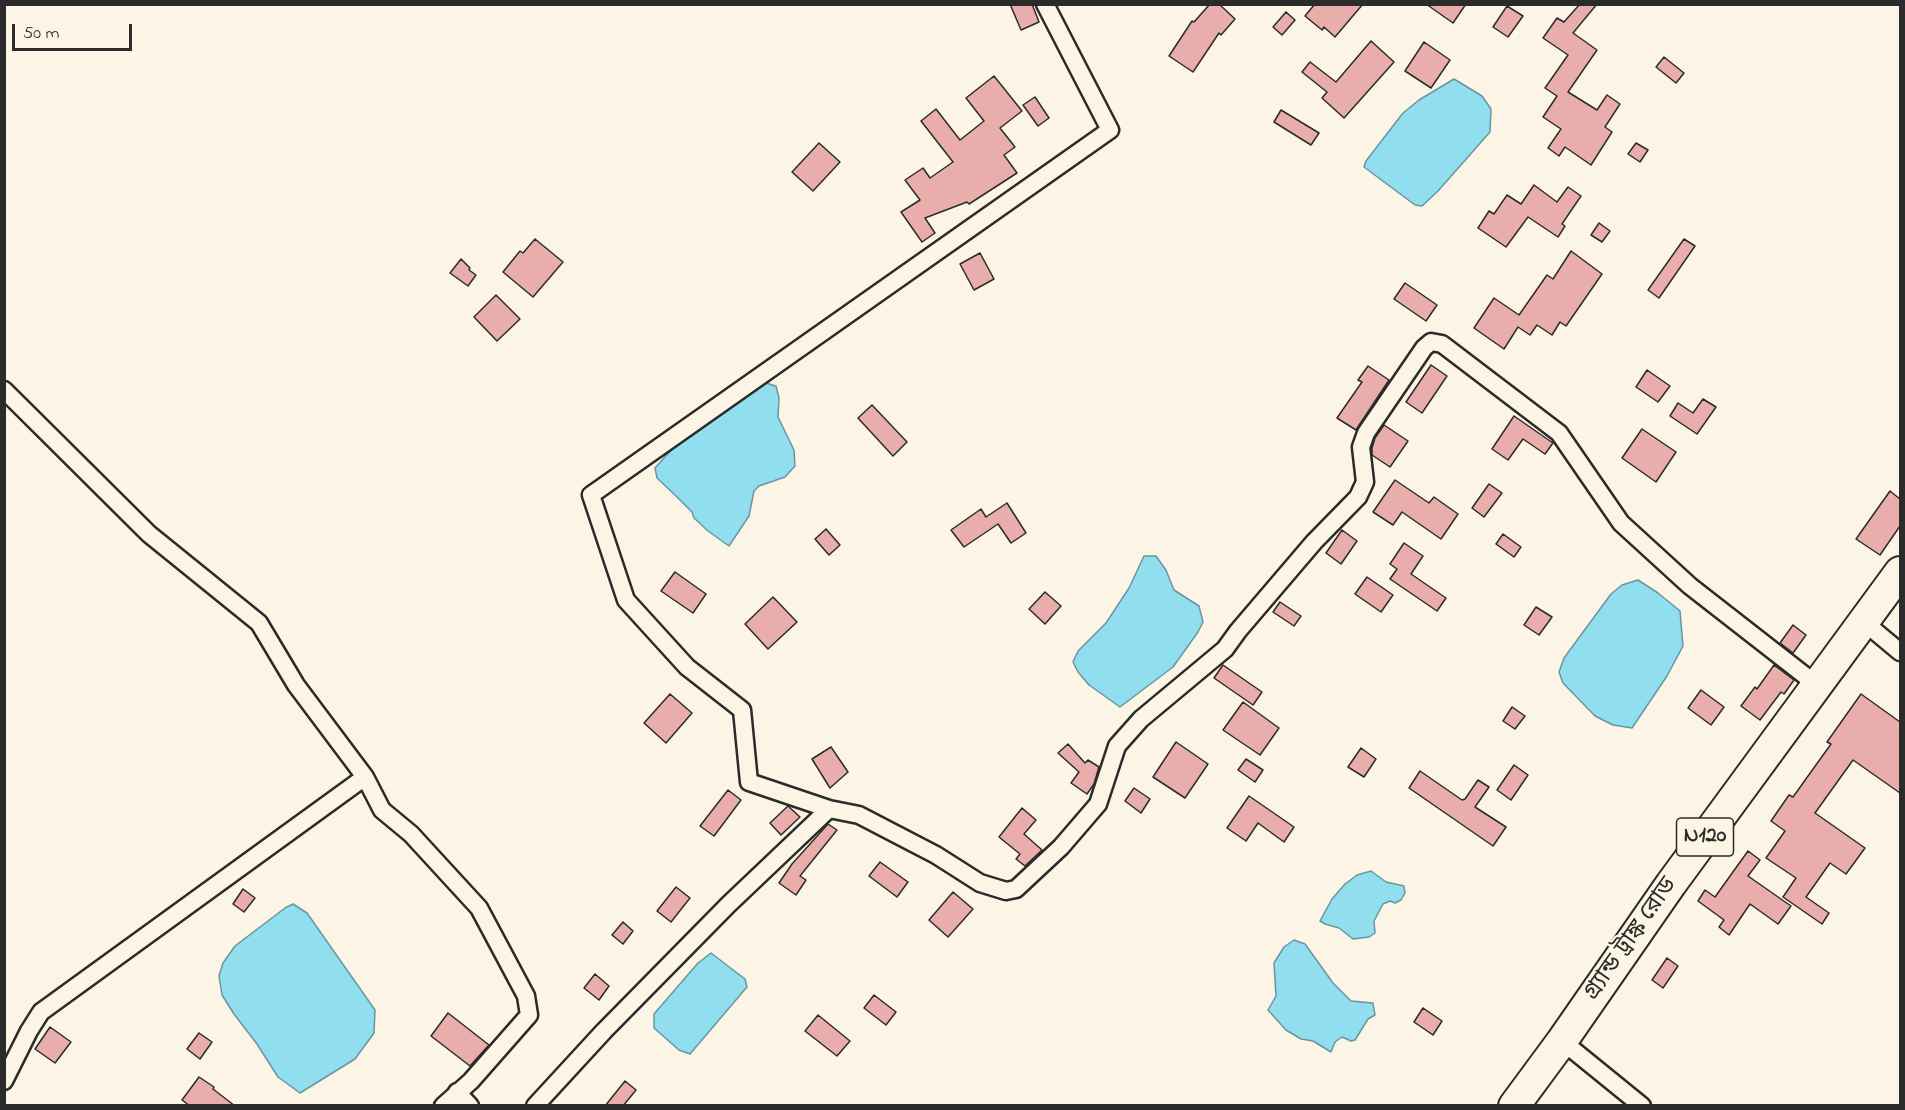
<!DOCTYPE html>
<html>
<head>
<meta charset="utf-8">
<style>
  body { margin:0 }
  #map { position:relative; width:1905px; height:1110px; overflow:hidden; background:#fcf5e5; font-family:"Indie Flower",sans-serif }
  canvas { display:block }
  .frame { position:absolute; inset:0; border:6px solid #2b2b2b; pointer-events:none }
  .scale { position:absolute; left:12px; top:24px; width:120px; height:27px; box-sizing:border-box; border:3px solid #2b2b2b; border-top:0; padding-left:8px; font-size:18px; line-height:21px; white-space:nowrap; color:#2b2b2b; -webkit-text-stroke:4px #fcf5e5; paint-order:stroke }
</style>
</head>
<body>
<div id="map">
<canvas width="1905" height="1110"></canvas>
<div class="frame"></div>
<div class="scale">50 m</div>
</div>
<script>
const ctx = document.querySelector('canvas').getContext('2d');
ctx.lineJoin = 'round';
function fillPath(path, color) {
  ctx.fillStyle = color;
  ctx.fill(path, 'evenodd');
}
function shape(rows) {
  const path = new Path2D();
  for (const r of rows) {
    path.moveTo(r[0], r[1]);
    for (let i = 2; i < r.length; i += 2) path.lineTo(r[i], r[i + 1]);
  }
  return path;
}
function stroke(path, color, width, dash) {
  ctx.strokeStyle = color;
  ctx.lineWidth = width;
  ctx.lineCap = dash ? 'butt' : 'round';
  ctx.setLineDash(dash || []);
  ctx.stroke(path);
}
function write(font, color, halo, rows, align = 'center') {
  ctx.font = font + ' "Indie Flower","Noto Sans Bengali",sans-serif';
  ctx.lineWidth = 4.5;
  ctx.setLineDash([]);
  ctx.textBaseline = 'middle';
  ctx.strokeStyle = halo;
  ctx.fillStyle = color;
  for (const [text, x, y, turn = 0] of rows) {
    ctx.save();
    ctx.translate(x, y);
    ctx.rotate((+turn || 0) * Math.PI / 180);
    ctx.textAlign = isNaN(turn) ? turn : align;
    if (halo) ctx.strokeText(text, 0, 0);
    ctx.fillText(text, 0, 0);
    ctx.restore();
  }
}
const water = shape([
  [1454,79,1482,96,1491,109,1490,132,1438,191,1422,206,1415,205,1364,167,1366,161,1403,113,1419,100,1454,79],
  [766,383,776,386,779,398,778,417,794,450,795,466,785,477,759,486,754,491,749,516,729,546,708,531,694,518,692,512,677,497,657,478,655,468,673,448,758,386,766,383],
  [1144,556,1156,556,1166,570,1174,590,1199,606,1203,622,1198,632,1173,667,1120,707,1089,685,1078,672,1073,662,1078,651,1106,623,1129,588,1144,556],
  [1638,580,1658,593,1680,611,1683,646,1667,676,1632,728,1613,725,1595,716,1563,683,1559,672,1564,658,1611,594,1622,585,1638,580],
  [1371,871,1386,882,1404,886,1405,893,1401,900,1395,903,1390,901,1383,904,1374,921,1375,933,1369,937,1353,939,1339,928,1325,924,1320,921,1332,899,1345,884,1357,875,1371,871],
  [293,904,307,913,375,1010,374,1033,355,1059,300,1093,278,1077,257,1044,234,1014,222,995,219,976,223,963,235,946,285,908,293,904],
  [1294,940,1305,944,1333,983,1351,1001,1373,1003,1375,1015,1368,1019,1355,1040,1351,1041,1342,1037,1335,1042,1331,1052,1313,1041,1301,1039,1286,1030,1268,1010,1276,996,1274,963,1284,947,1294,940],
  [711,953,745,979,747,987,690,1054,679,1050,654,1028,654,1014,698,963,711,953]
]);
fillPath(water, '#90deee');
stroke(water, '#6896a0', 1.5);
const building = shape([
  [1010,4,1032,4,1039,22,1021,30,1010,4],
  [1210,4,1219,4,1235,19,1221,35,1219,33,1193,72,1169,56,1192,21,1194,22,1210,4],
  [1315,4,1363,4,1335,37,1324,27,1322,30,1305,16,1315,4],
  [1426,4,1466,4,1453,23,1426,4],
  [1580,4,1597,4,1573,33,1597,50,1568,92,1597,110,1607,95,1620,104,1605,127,1612,132,1591,165,1565,147,1559,156,1548,148,1561,129,1543,117,1557,96,1545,88,1568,55,1543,38,1557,18,1564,22,1580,4],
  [1507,6,1523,16,1508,37,1493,27,1507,6],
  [1286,12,1295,20,1282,35,1273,27,1286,12],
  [1371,41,1394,62,1344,118,1322,98,1327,92,1302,72,1310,62,1336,82,1371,41],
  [1424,42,1450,60,1431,88,1405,71,1424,42],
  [1664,57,1684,73,1676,83,1656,67,1664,57],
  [994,76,1022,111,1000,128,1015,147,1004,155,1017,173,969,204,967,202,925,218,935,233,922,242,901,212,920,200,905,180,923,168,930,178,953,162,921,121,936,109,960,140,984,121,966,98,994,76],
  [1035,97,1049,118,1038,126,1023,105,1035,97],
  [1281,110,1319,133,1311,145,1274,122,1281,110],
  [819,143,840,162,813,191,792,172,819,143],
  [1636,143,1648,150,1640,162,1628,154,1636,143],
  [1534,185,1557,202,1568,187,1581,196,1562,224,1565,226,1558,237,1528,217,1506,247,1478,228,1489,211,1494,214,1507,195,1521,204,1534,185],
  [1599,223,1610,231,1602,242,1591,235,1599,223],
  [535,239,563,262,533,297,503,272,520,251,523,253,535,239],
  [1684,239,1695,246,1659,298,1648,290,1684,239],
  [1571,251,1602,274,1566,326,1560,322,1552,335,1537,325,1530,335,1518,327,1504,349,1474,328,1494,298,1519,315,1547,275,1553,279,1571,251],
  [980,253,994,279,974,290,960,264,980,253],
  [461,259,470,268,469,270,476,275,468,286,450,273,461,259],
  [1405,283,1437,305,1426,321,1394,299,1405,283],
  [496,295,520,319,497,341,474,317,496,295],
  [1431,365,1447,376,1422,413,1406,402,1431,365],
  [1368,366,1389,380,1356,430,1337,418,1362,382,1358,380,1368,366],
  [1647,370,1670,386,1658,402,1636,387,1647,370],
  [1703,399,1716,407,1697,434,1670,416,1678,403,1693,413,1703,399],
  [872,405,907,442,893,456,858,418,872,405],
  [1514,416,1553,443,1545,454,1523,439,1508,460,1492,449,1514,416],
  [1384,425,1408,441,1390,467,1372,455,1372,448,1375,438,1384,425],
  [1642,429,1676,452,1656,482,1622,458,1642,429],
  [1395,480,1429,503,1434,497,1458,514,1441,539,1402,512,1393,525,1373,512,1395,480],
  [1489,484,1502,493,1484,517,1472,508,1489,484],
  [1890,491,1900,499,1900,526,1880,555,1856,539,1890,491],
  [1007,503,1026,533,1011,543,998,524,964,547,951,530,981,509,986,517,1007,503],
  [826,529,840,545,829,555,815,539,826,529],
  [1342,530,1357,541,1341,564,1326,553,1342,530],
  [1503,534,1521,547,1514,557,1496,544,1503,534],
  [1404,543,1423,556,1411,574,1446,598,1437,611,1390,579,1397,569,1390,564,1404,543],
  [675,572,706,594,693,613,661,591,675,572],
  [1367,577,1393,595,1381,612,1355,594,1367,577],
  [1045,592,1061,606,1045,624,1029,609,1045,592],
  [773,597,797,622,768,649,745,624,773,597],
  [1280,602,1301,616,1294,626,1273,612,1280,602],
  [1536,607,1552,617,1539,635,1524,625,1536,607],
  [1793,625,1806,635,1793,653,1780,643,1793,625],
  [1223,665,1262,692,1253,705,1214,678,1223,665],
  [1774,665,1794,680,1784,694,1781,692,1760,720,1741,706,1755,687,1757,689,1774,665],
  [1701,690,1724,707,1711,725,1688,708,1701,690],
  [670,694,692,713,666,743,644,723,670,694],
  [1861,694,1900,722,1900,793,1853,760,1815,813,1865,848,1846,874,1830,863,1806,897,1829,913,1822,924,1783,897,1796,878,1766,858,1785,831,1771,821,1789,795,1793,797,1831,744,1827,742,1861,694],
  [1243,702,1279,728,1260,755,1223,730,1243,702],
  [1512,707,1525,716,1515,729,1503,721,1512,707],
  [1176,742,1208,764,1185,798,1153,777,1176,742],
  [1068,744,1085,763,1088,760,1099,767,1094,784,1087,794,1071,783,1079,772,1058,753,1068,744],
  [831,747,848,772,830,788,812,759,831,747],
  [1361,748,1376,759,1364,777,1348,767,1361,748],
  [1246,759,1263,770,1255,782,1238,770,1246,759],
  [1514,765,1528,775,1511,800,1497,790,1514,765],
  [1420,771,1462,800,1465,799,1478,780,1489,787,1475,807,1506,827,1493,846,1409,788,1420,771],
  [1134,788,1150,799,1141,813,1125,801,1134,788],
  [728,790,741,800,714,836,700,826,728,790],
  [1249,796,1294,827,1284,842,1258,823,1246,841,1227,828,1249,796],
  [788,806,800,817,781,835,770,823,788,806],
  [1022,808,1036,820,1024,834,1042,850,1025,866,1016,859,1020,854,999,837,1022,808],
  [828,824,837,830,800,876,806,880,796,895,779,883,792,864,828,824],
  [1748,851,1760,860,1748,876,1791,906,1778,924,1750,904,1729,935,1719,927,1724,920,1698,901,1705,890,1715,897,1748,851],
  [880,862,908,882,897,897,869,876,880,862],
  [676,887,690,898,671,922,657,911,676,887],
  [243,889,255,898,244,912,233,904,243,889],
  [953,892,973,909,948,937,929,920,953,892],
  [623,922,633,931,623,944,612,935,623,922],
  [1667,958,1678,966,1663,988,1652,980,1667,958],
  [595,974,609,986,599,1000,584,988,595,974],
  [874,995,896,1012,886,1025,864,1008,874,995],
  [1423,1008,1442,1021,1433,1035,1414,1022,1423,1008],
  [448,1013,489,1045,470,1066,431,1036,448,1013],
  [818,1015,850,1041,837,1056,805,1031,818,1015],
  [50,1027,71,1042,55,1063,35,1049,50,1027],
  [199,1033,212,1042,200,1059,187,1049,199,1033],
  [199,1077,214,1087,213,1089,235,1106,190,1106,182,1100,199,1077],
  [625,1081,636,1090,623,1106,605,1106,625,1081]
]);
fillPath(building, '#e9aeab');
stroke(building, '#2b2b2b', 1.5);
const street = shape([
  [4,390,149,534,259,623,296,685,365,777,382,810,411,834,479,908,526,996,529,1015,471,1081,443,1106],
  [1864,622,1900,652],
  [829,809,749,782,742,710,687,667,626,600,591,495,1110,130,1045,4],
  [1562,1041,1642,1106],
  [4,1081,29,1031,41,1012,365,777],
  [457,1092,470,1106],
  [535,1106,604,1031,729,904,829,809,859,815,936,855,980,883,1006,891,1016,889,1061,847,1098,804,1117,746,1141,719,1225,649,1238,631,1314,542,1358,497,1365,482,1361,447,1366,433,1424,348,1431,342,1442,344,1559,433,1621,523,1690,586,1817,685]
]);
const highway = shape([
  [1514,1106,1562,1041,1671,884,1900,572]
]);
stroke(street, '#2b2b2b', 21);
stroke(highway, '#2b2b2b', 34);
stroke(street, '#fcf5e5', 16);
stroke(highway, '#fcf5e5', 30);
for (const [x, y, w] of [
  [1705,837,57]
]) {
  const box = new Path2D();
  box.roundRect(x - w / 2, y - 19, w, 38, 4.5);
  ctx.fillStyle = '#fcf5e5';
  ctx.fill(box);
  stroke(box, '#2b2b2b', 1.5);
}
write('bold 22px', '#2b2b2b', null, [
  ["N120",1705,837]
]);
write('24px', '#2b2b2b', '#fcf5e5', [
  ["গ্র্যান্ড ট্রাঙ্ক রোড",1632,940,-55]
]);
</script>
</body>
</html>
